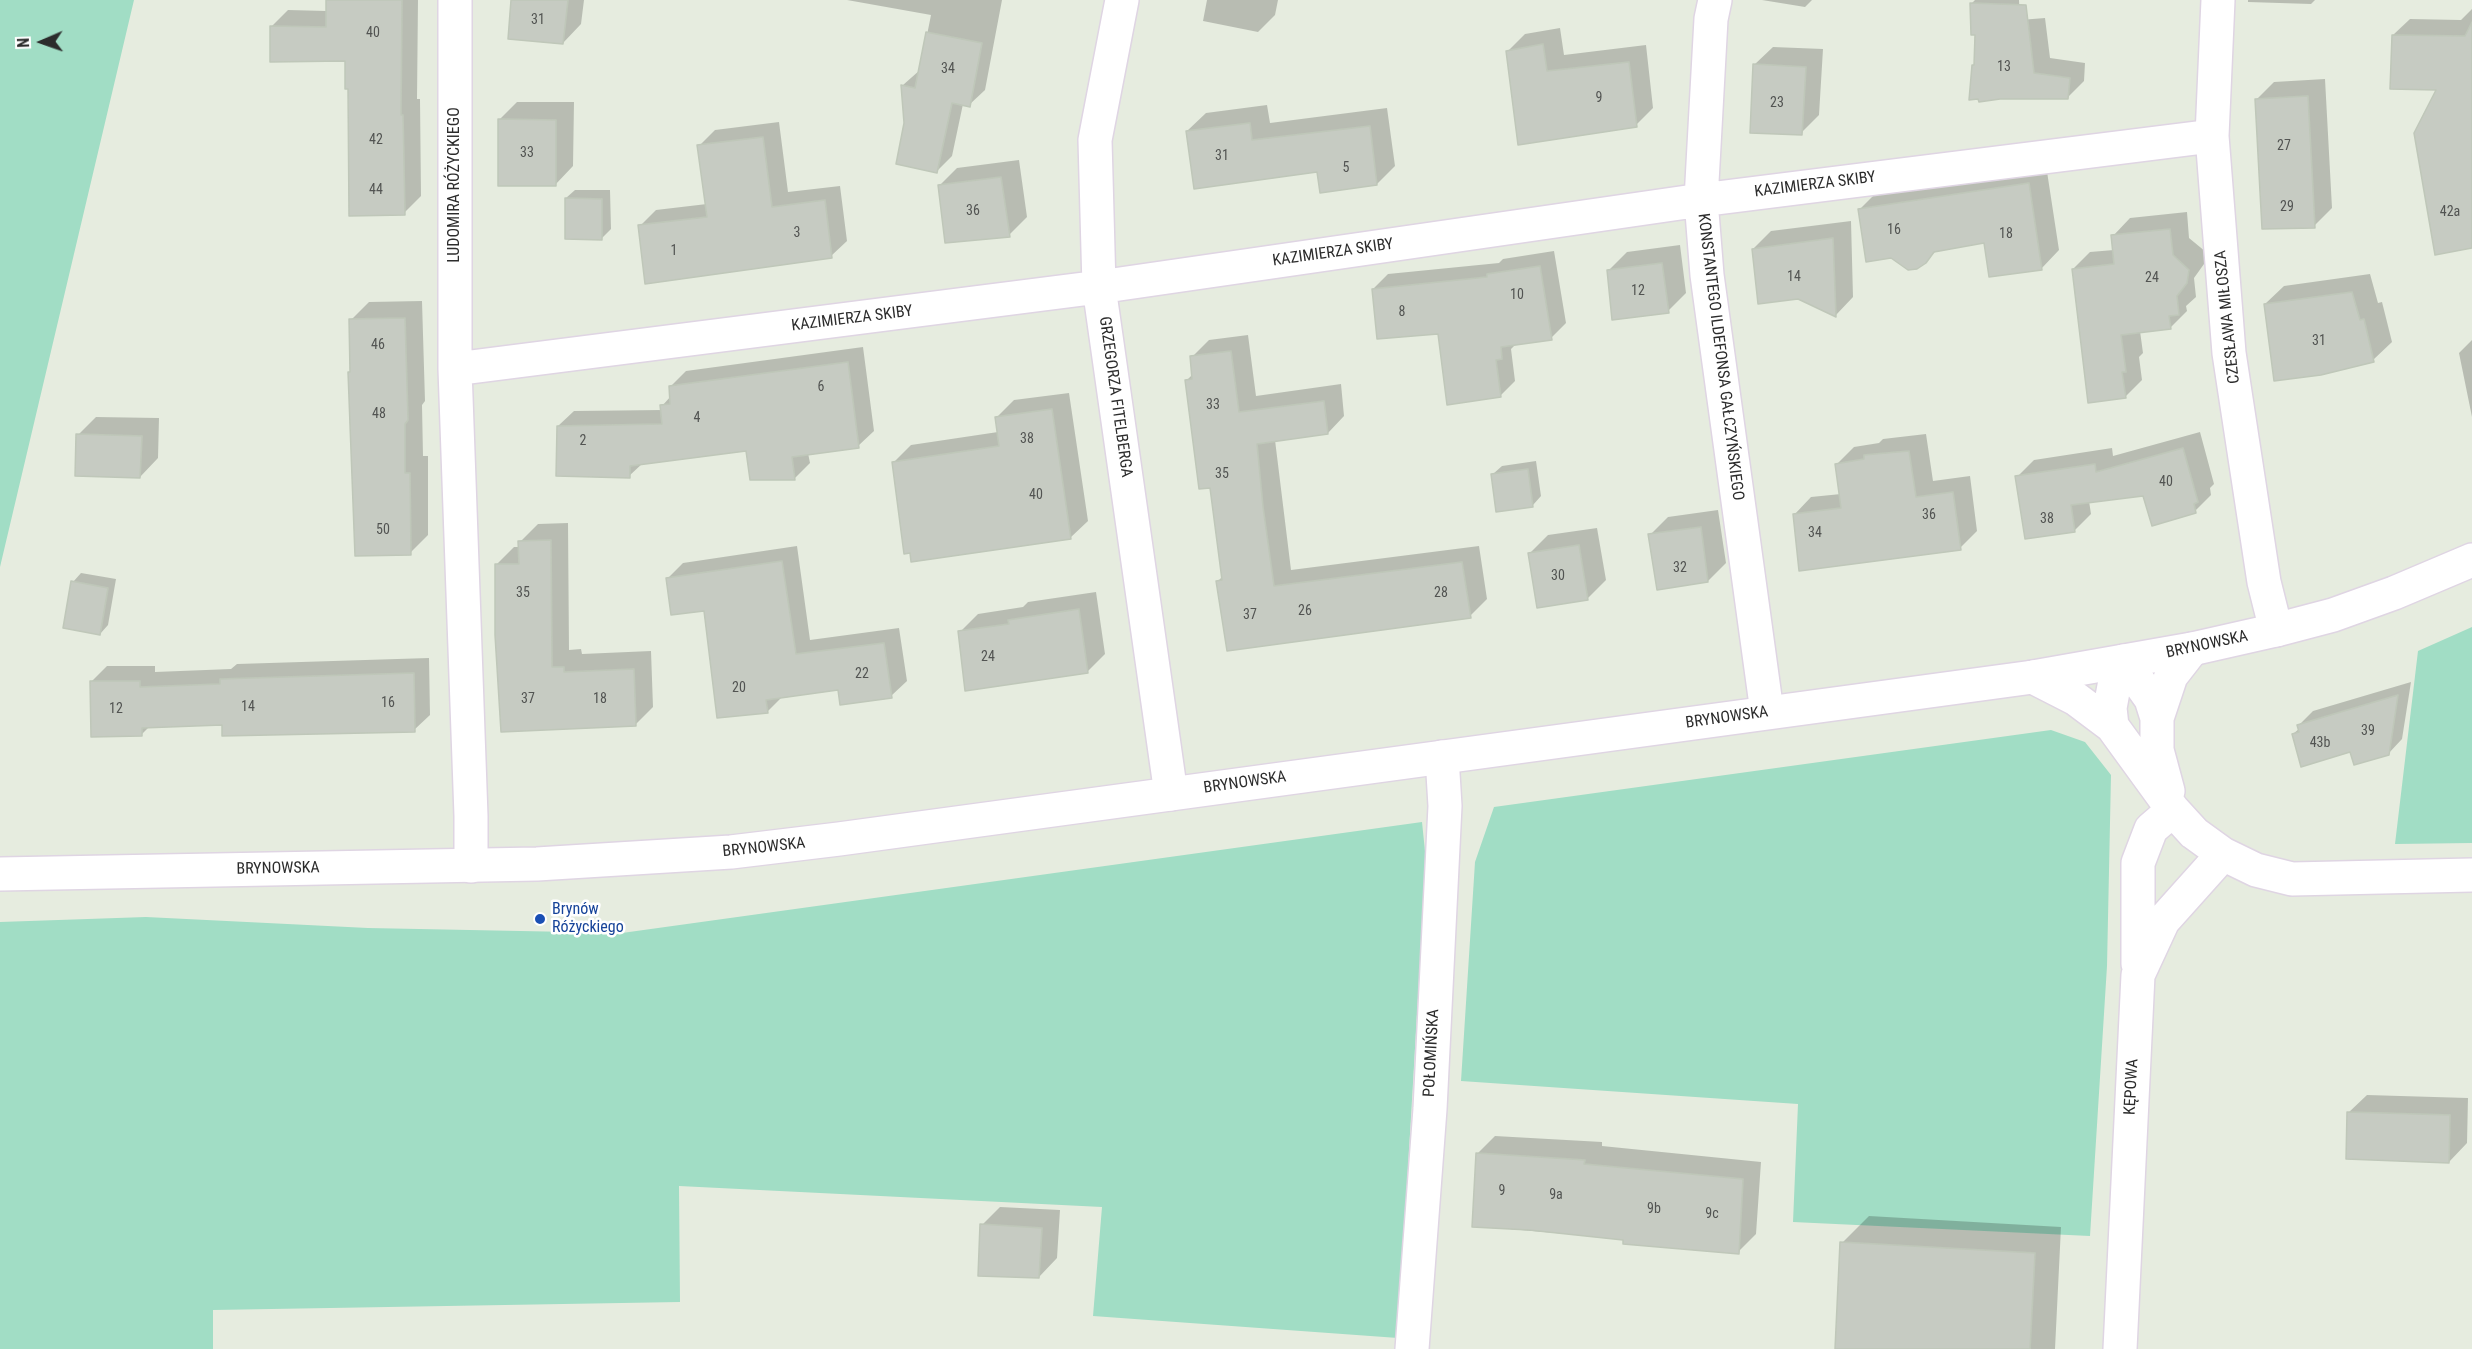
<!DOCTYPE html>
<html>
<head>
<meta charset="utf-8">
<style>
  body { margin:0 }
  #map { position:relative; width:2472px; height:1349px; overflow:hidden; background:#e6ecdf; font-family:"Roboto Condensed",sans-serif }
  canvas { display:block }
  .north { position:absolute; left:12px; top:12px; width:60px; height:60px; -webkit-text-stroke:4px #fff; paint-order:stroke; rotate:268deg; font-size:16px; font-weight:700; line-height:24px; text-align:center; color:#2c2c2c }
  .north::after { content:''; display:block; margin:auto; width:21px; height:27px; background:#2c2c2c; clip-path:polygon(50% 0,100% 100%,50% 72%,0 100%) }
</style>
</head>
<body>
<div id="map">
<canvas width="2472" height="1349"></canvas>
<div class="north">N</div>
</div>
<script>
const ctx = document.querySelector('canvas').getContext('2d');
ctx.lineJoin = 'round';
function fillPath(path, color) {
  ctx.fillStyle = color;
  ctx.fill(path, 'evenodd');
}
function shape(rows) {
  const path = new Path2D();
  for (const r of rows) {
    path.moveTo(r[0], r[1]);
    for (let i = 2; i < r.length; i += 2) path.lineTo(r[i], r[i + 1]);
  }
  return path;
}
function stroke(path, color, width, dash) {
  ctx.strokeStyle = color;
  ctx.lineWidth = width;
  ctx.lineCap = dash ? 'butt' : 'round';
  ctx.setLineDash(dash || []);
  ctx.stroke(path);
}
function write(font, color, halo, rows, align = 'center') {
  ctx.font = font + ' "Roboto Condensed",sans-serif';
  ctx.lineWidth = 5;
  ctx.setLineDash([]);
  ctx.textBaseline = 'middle';
  ctx.strokeStyle = halo;
  ctx.fillStyle = color;
  for (const [text, x, y, turn = 0] of rows) {
    ctx.save();
    ctx.translate(x, y);
    ctx.rotate((+turn || 0) * Math.PI / 180);
    ctx.textAlign = isNaN(turn) ? turn : align;
    if (halo) ctx.strokeText(text, 0, 0);
    ctx.fillText(text, 0, 0);
    ctx.restore();
  }
}
fillPath(shape([
  [0,0,134,0,0,567],
  [2472,627,2472,843,2395,844,2418,651],
  [2051,730,2085,742,2111,775,2107,966,2090,1236,1793,1222,1798,1104,1461,1081,1475,862,1494,807],
  [1422,822,1426,861,1398,1338,1093,1316,1102,1207,679,1186,680,1302,213,1310,213,1349,0,1349,0,922,146,917,368,928,622,933]
]), '#a1ddc5');
fillPath(shape([
  [327,0,418,0,417,99,420,99,421,196,404,213,349,88,346,60,271,27,288,10,327,11],
  [512,0,584,0,581,24,563,43],
  [847,0,1002,0,985,90,969,105,963,104,952,156,937,171,905,123,903,85,920,70,931,15],
  [1207,0,1278,0,1275,15,1258,32,1203,21],
  [1762,0,1812,0,1805,7],
  [1975,0,2019,0,2020,20,2045,18,2050,58,2085,63,2084,81,2068,97,1976,64,1976,39,1972,3],
  [2248,0,2315,0,2311,4,2248,2],
  [2472,9,2472,246,2439,89,2393,35,2410,19,2461,20],
  [1560,28,1564,55,1646,45,1653,108,1636,125,1508,51,1525,34],
  [1773,47,1823,49,1819,115,1801,133,1754,65],
  [2325,79,2332,208,2314,226,2256,100,2274,82],
  [517,102,574,102,573,166,555,185,499,120],
  [1267,105,1270,123,1387,108,1395,166,1377,184,1318,171,1187,131,1206,113],
  [779,122,788,192,840,186,847,241,831,256,640,226,656,210,707,204,699,146,715,130],
  [1019,160,1027,217,1009,235,939,186,957,168],
  [2046,165,2059,250,2041,269,1985,241,1936,251,1920,266,1860,209,1878,191],
  [575,190,610,190,611,229,602,238,566,198],
  [2187,212,2189,238,2206,252,2204,264,2194,278,2196,297,2186,306,2187,311,2170,328,2140,331,2143,353,2139,357,2142,380,2125,397,2073,269,2090,252,2114,250,2113,236,2130,218],
  [1851,221,1853,297,1836,315,1753,249,1771,231],
  [1680,245,1686,293,1668,311,1608,271,1627,252],
  [1554,251,1566,323,1551,338,1516,344,1511,349,1515,381,1500,396,1439,332,1373,289,1388,274,1499,263,1503,259],
  [2370,274,2378,303,2382,302,2392,342,2373,360,2265,304,2284,286],
  [422,301,425,401,422,405,423,456,428,456,428,535,410,553,352,371,351,320,369,302],
  [1248,335,1256,396,1341,384,1344,416,1328,433,1275,440,1291,570,1479,546,1487,599,1470,616,1217,582,1223,576,1212,486,1186,381,1193,374,1192,357,1209,340],
  [2472,340,2472,417,2459,353],
  [863,347,874,431,858,446,808,453,810,463,794,479,747,449,643,463,629,476,558,426,574,411,662,410,662,406,671,396,670,387,686,371],
  [1069,393,1088,521,1070,538,911,551,893,463,911,445,998,432,996,418,1014,400],
  [96,417,159,418,158,458,140,477,78,435],
  [2200,432,2214,484,2210,488,2211,495,2195,511,2144,494,2089,501,2091,514,2074,531,2017,477,2034,460,2112,448,2113,456],
  [1926,434,1933,481,1970,476,1977,531,1960,548,1794,515,1811,497,1841,494,1837,464,1854,447,1879,443,1883,439],
  [1536,461,1541,496,1533,505,1493,474,1502,466],
  [1718,510,1726,563,1708,581,1650,535,1668,517],
  [568,523,569,650,581,649,582,654,651,651,653,707,635,725,503,731,496,565,514,547,520,547,520,542,538,524],
  [1597,528,1606,580,1588,598,1539,606,1530,553,1548,535],
  [797,546,810,640,899,628,907,681,891,696,839,688,783,696,767,712,705,610,668,578,683,563],
  [81,573,116,579,108,625,100,634,73,582],
  [1096,592,1105,654,1087,672,960,632,978,614,1023,607,1028,602],
  [429,658,430,715,414,730,223,723,150,726,142,734,91,682,107,666,155,666,155,672,231,669,237,664],
  [2411,682,2402,739,2388,754,2351,750,2293,734,2300,728,2299,725,2313,711],
  [2367,1095,2468,1098,2467,1143,2449,1162,2348,1113],
  [1495,1136,1602,1142,1602,1146,1761,1162,1756,1234,1738,1252,1625,1239,1474,1226,1477,1154],
  [1000,1207,1060,1210,1057,1258,1039,1277,982,1225],
  [1869,1216,2061,1227,2055,1349,1837,1349,1842,1243]
]), '#0003');
const building = shape([
  [326,0,402,0,401,115,403,115,405,215,349,216,348,89,345,89,345,61,270,62,270,26,326,27,326,0],
  [511,0,568,0,563,44,508,39,511,0],
  [1970,3,2026,5,2034,73,2070,78,2068,99,2000,99,1979,102,1978,99,1969,100,1972,65,1974,65,1975,35,1971,35,1970,3],
  [2472,22,2472,248,2435,255,2414,133,2436,90,2390,89,2392,35,2465,36,2472,22],
  [926,32,982,43,970,107,952,103,937,173,896,164,904,123,901,85,915,88,926,32],
  [1543,44,1547,71,1629,62,1637,127,1518,145,1506,51,1543,44],
  [1753,64,1806,67,1802,135,1750,133,1753,64],
  [2308,96,2315,228,2262,229,2255,99,2308,96],
  [498,119,556,120,556,186,498,186,498,119],
  [1250,123,1252,140,1370,126,1377,185,1320,193,1317,172,1194,189,1186,131,1250,123],
  [763,137,772,207,825,200,832,258,645,284,638,225,707,217,697,145,763,137],
  [1001,177,1010,237,945,243,938,185,1001,177],
  [2029,183,2042,270,1989,277,1984,243,1934,252,1926,263,1917,269,1908,270,1891,258,1866,262,1858,209,2029,183],
  [565,198,602,199,602,240,565,239,565,198],
  [2170,229,2173,255,2189,270,2187,283,2177,296,2179,315,2169,316,2171,329,2121,335,2126,372,2122,372,2126,398,2088,403,2072,269,2114,264,2111,235,2170,229],
  [1833,238,1836,317,1798,299,1758,304,1752,249,1833,238],
  [1662,263,1669,313,1612,320,1607,270,1662,263],
  [1540,266,1552,340,1501,347,1502,359,1496,360,1501,397,1447,405,1438,334,1377,339,1372,289,1487,277,1487,274,1540,266],
  [2352,292,2360,320,2364,319,2374,362,2321,375,2274,381,2264,304,2352,292],
  [405,318,408,420,405,424,405,473,410,473,411,555,355,556,348,372,350,372,349,319,405,318],
  [1231,351,1239,412,1324,401,1328,434,1257,444,1263,507,1274,586,1462,562,1471,618,1227,651,1216,581,1222,580,1210,488,1199,489,1185,380,1192,379,1190,356,1231,351],
  [848,362,859,448,792,457,795,480,750,480,746,451,630,466,630,478,556,476,557,426,662,424,660,405,670,404,669,386,848,362],
  [1052,409,1071,539,911,562,910,553,904,554,892,462,999,446,995,417,1052,409],
  [76,434,142,436,140,478,75,476,76,434],
  [2183,448,2198,502,2194,504,2196,513,2152,526,2143,496,2071,505,2075,532,2025,539,2015,476,2095,464,2096,472,2183,448],
  [1909,451,1916,497,1953,492,1961,550,1799,571,1793,514,1841,508,1835,464,1864,459,1864,455,1909,451],
  [1528,469,1533,507,1496,512,1491,474,1528,469],
  [1701,527,1708,582,1657,590,1648,534,1701,527],
  [551,540,552,667,564,667,564,672,634,669,636,726,501,732,495,635,495,564,519,564,518,541,551,540],
  [1579,545,1588,600,1537,608,1528,553,1579,545],
  [782,561,796,654,884,643,892,698,840,705,838,690,766,700,768,713,717,718,704,611,671,615,666,578,782,561],
  [71,581,108,588,100,635,63,628,71,581],
  [1079,609,1088,673,965,691,958,631,1009,624,1008,620,1079,609],
  [414,673,415,732,222,736,222,725,142,728,142,736,91,737,90,681,140,681,140,687,220,684,220,679,414,673],
  [2398,695,2389,755,2354,765,2350,752,2301,767,2292,734,2299,732,2297,725,2398,695],
  [2347,1112,2450,1115,2449,1163,2346,1159,2347,1112],
  [1476,1153,1585,1160,1584,1164,1743,1179,1739,1254,1623,1244,1623,1240,1529,1230,1472,1227,1476,1153],
  [980,1224,1042,1228,1039,1278,978,1276,980,1224],
  [1840,1242,2035,1253,2030,1349,1835,1349,1840,1242]
]);
fillPath(building, '#c6cbc2');
stroke(building, '#bfc7b9', 1.5);
const street = shape([
  [455,0,455,369,471,816,471,866],
  [1122,0,1095,140,1099,287,1171,794],
  [1715,0,1711,19,1701,200,1707,275,1767,712],
  [2218,0,2212,136,2229,353,2264,582,2276,630],
  [455,369,1099,287,1701,200,2212,136],
  [2033,677,2076,699,2112,726,2173,810,2194,833,2223,854,2256,870,2292,879,2472,875],
  [2112,726,2110,708,2114,686,2124,661,2151,699,2157,718],
  [2168,791,2157,750,2157,718,2171,676,2192,649],
  [2138,964,2138,863,2151,829,2173,810],
  [1412,1349,1430,1109,1445,806,1442,757],
  [2120,1349,2138,975,2163,921,2223,854]
]);
const secondary = shape([
  [0,874,537,864,731,852,839,839,2033,677,2192,649,2276,630,2333,615,2394,593,2472,560]
]);
stroke(street, '#dfd5e3', 36);
stroke(secondary, '#dfd5e3', 36);
stroke(street, '#fff', 33);
stroke(secondary, '#fff', 33);
for (const [x, y, r, color] of [
  [540,919,6,"#1a4fb4"]
]) {
  const dot = new Path2D();
  dot.arc(x, y, r, 0, 2 * Math.PI);
  ctx.fillStyle = color;
  ctx.fill(dot);
  stroke(dot, '#fff', 2);
}
write('14px', '#525452', null, [
  ["31",538,20],
  ["40",373,33],
  ["13",2004,67],
  ["34",948,69],
  ["9",1599,98],
  ["23",1777,103],
  ["42",376,140],
  ["27",2284,146],
  ["33",527,153],
  ["31",1222,156],
  ["5",1346,168],
  ["44",376,190],
  ["29",2287,207],
  ["36",973,211],
  ["42a",2450,212],
  ["16",1894,230],
  ["3",797,233],
  ["18",2006,234],
  ["1",674,251],
  ["14",1794,277],
  ["24",2152,278],
  ["12",1638,291],
  ["10",1517,295],
  ["8",1402,312],
  ["31",2319,341],
  ["46",378,345],
  ["6",821,387],
  ["33",1213,405],
  ["48",379,414],
  ["4",697,418],
  ["38",1027,439],
  ["2",583,441],
  ["35",1222,474],
  ["40",2166,482],
  ["40",1036,495],
  ["36",1929,515],
  ["38",2047,519],
  ["50",383,530],
  ["34",1815,533],
  ["32",1680,568],
  ["30",1558,576],
  ["35",523,593],
  ["28",1441,593],
  ["26",1305,611],
  ["37",1250,615],
  ["24",988,657],
  ["22",862,674],
  ["20",739,688],
  ["37",528,699],
  ["18",600,699],
  ["16",388,703],
  ["14",248,707],
  ["12",116,709],
  ["39",2368,731],
  ["43b",2320,743],
  ["9",1502,1191],
  ["9a",1556,1195],
  ["9b",1654,1209],
  ["9c",1712,1214]
]);
write('16px', '#2c2c2c', '#fff', [
  ["LUDOMIRA RÓŻYCKIEGO",455,185,-90],
  ["KAZIMIERZA SKIBY",1815,185,-7],
  ["KAZIMIERZA SKIBY",1333,253,-8],
  ["CZESŁAWA MIŁOSZA",2228,317,-96],
  ["KAZIMIERZA SKIBY",852,319,-7],
  ["KONSTANTEGO ILDEFONSA GAŁCZYŃSKIEGO",1720,357,83],
  ["GRZEGORZA FITELBERGA",1115,397,82],
  ["BRYNOWSKA",2207,645,-12],
  ["BRYNOWSKA",1727,718,-8],
  ["BRYNOWSKA",1245,783,-8],
  ["BRYNOWSKA",764,848,-6],
  ["BRYNOWSKA",278,869,-1],
  ["POŁOMIŃSKA",1432,1053,-87],
  ["KĘPOWA",2132,1087,-87]
]);
write('16px', '#164399', '#fff', [
  ["Brynów",552,910],
  ["Różyckiego",552,928]
], 'left');
</script>
</body>
</html>
